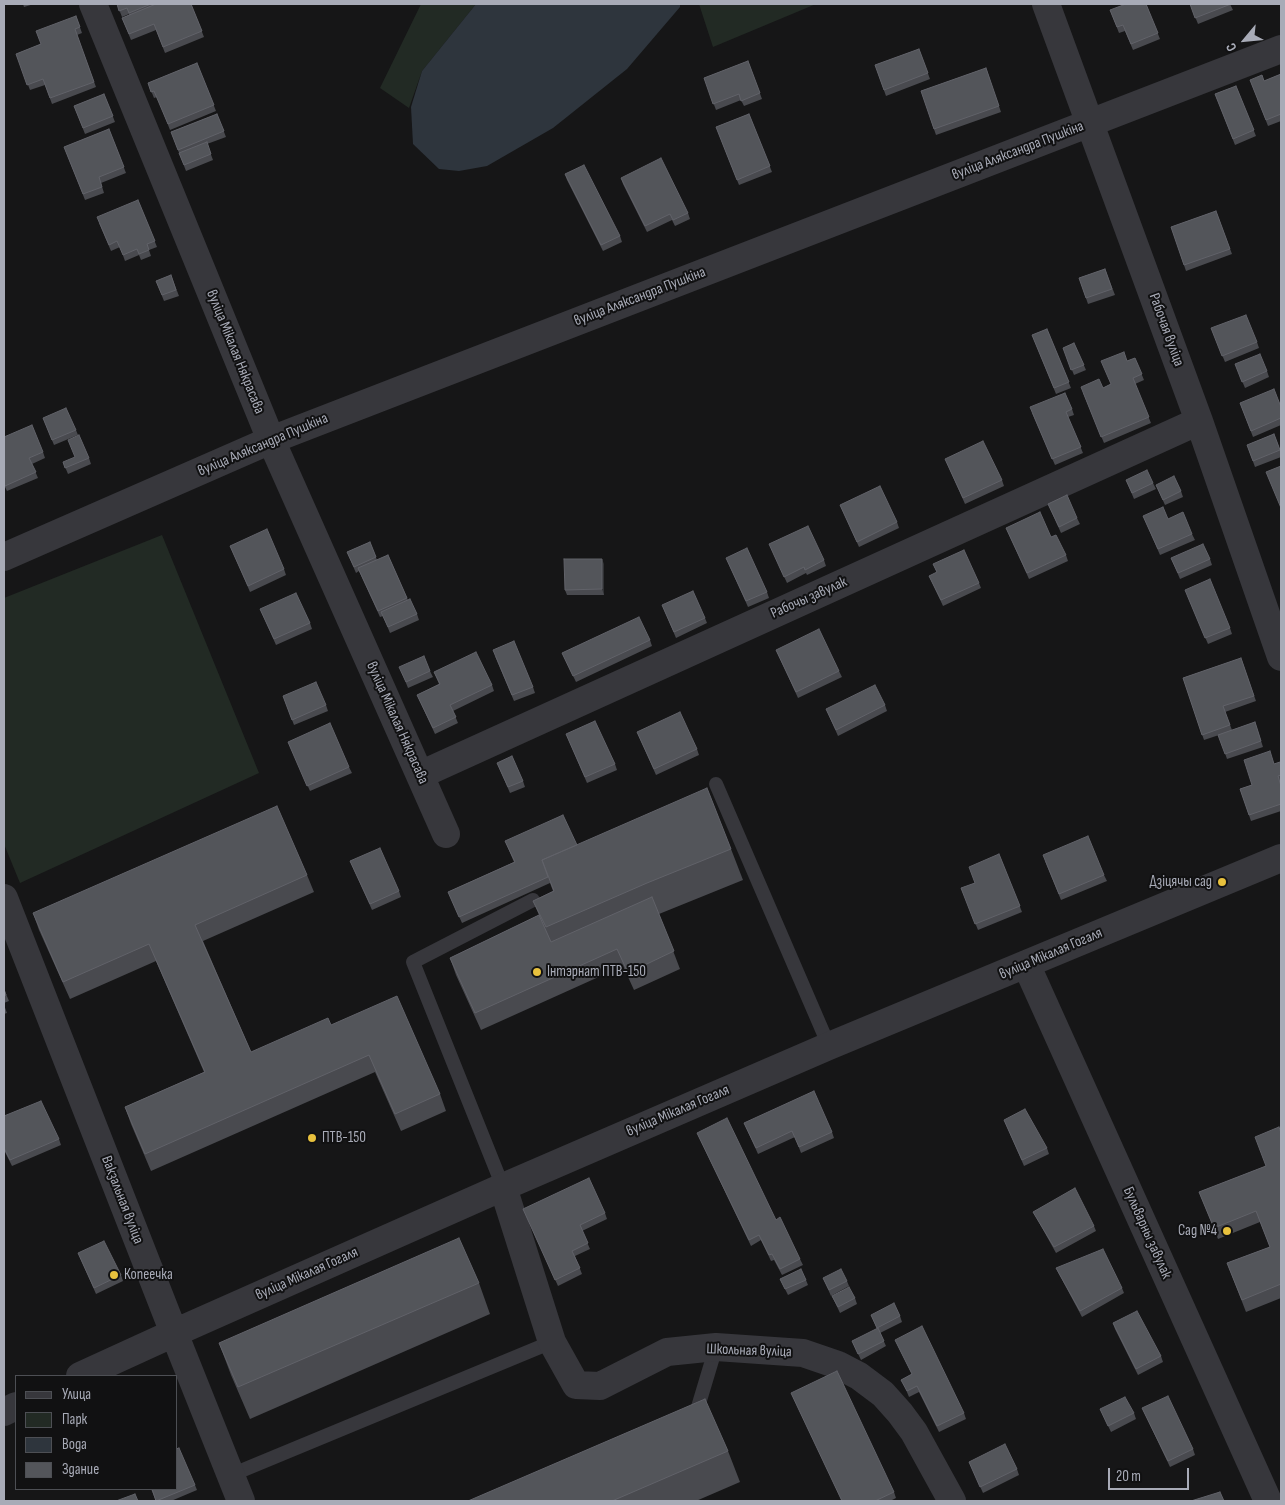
<!DOCTYPE html>
<html>
<head>
<meta charset="utf-8">
<style>
  body { margin:0 }
  #map { position:relative; width:1285px; height:1505px; overflow:hidden; background:#161617; font-family:"Sofia Sans Condensed",sans-serif }
  canvas { display:block }
  .frame { position:absolute; inset:0; border:5px solid #a8abb7; pointer-events:none }
  .legend { position:absolute; left:15px; top:1375px; width:162px; height:115px; box-sizing:border-box; background:#111112; border:1px solid #4d4f54; margin:0; padding:6px 9px; list-style:none; font-size:15px; color:#a8abb7 }
  .legend li { display:flex; align-items:center; gap:10px; height:25px }
  .legend b { width:25px; border:1px solid #4d4f54 }
  .north { position:absolute; left:1220px; top:15px; width:50px; height:50px; -webkit-text-stroke:4px #111112; paint-order:stroke; rotate:242deg; font-size:14px; font-weight:700; line-height:20px; text-align:center; color:#a8abb7 }
  .north::after { content:''; display:block; margin:auto; width:18px; height:22px; background:#a8abb7; clip-path:polygon(50% 0,100% 100%,50% 72%,0 100%) }
  .scale { position:absolute; left:1108px; top:1468px; width:81px; height:22px; box-sizing:border-box; border:2px solid #a8abb7; border-top:0; padding-left:6px; font-size:15px; line-height:18px; white-space:nowrap; color:#a8abb7; -webkit-text-stroke:4px #111112; paint-order:stroke }
</style>
</head>
<body>
<div id="map">
<canvas width="1285" height="1505"></canvas>
<div class="frame"></div>
<ul class="legend">
<li><b style="height:6px;background:#37373c"></b>Улица</li>
<li><b style="height:14px;background:#222a24"></b>Парк</li>
<li><b style="height:14px;background:#2e353d"></b>Вода</li>
<li><b style="height:14px;background:#53555a"></b>Здание</li>
</ul>
<div class="north">С</div>
<div class="scale">20 m</div>
</div>
<script>
const ctx = document.querySelector('canvas').getContext('2d');
ctx.lineJoin = 'round';
function fillPath(path, color) {
  ctx.fillStyle = color;
  ctx.fill(path, 'evenodd');
}
function shape(rows) {
  const path = new Path2D();
  for (const r of rows) {
    path.moveTo(r[0], r[1]);
    for (let i = 2; i < r.length; i += 2) path.lineTo(r[i], r[i + 1]);
  }
  return path;
}
function stroke(path, color, width, dash) {
  ctx.strokeStyle = color;
  ctx.lineWidth = width;
  ctx.lineCap = dash ? 'butt' : 'round';
  ctx.setLineDash(dash || []);
  ctx.stroke(path);
}
function write(font, color, halo, rows, align = 'center') {
  ctx.font = font + ' "Sofia Sans Condensed",sans-serif';
  ctx.lineWidth = 4;
  ctx.setLineDash([]);
  ctx.textBaseline = 'middle';
  ctx.strokeStyle = halo;
  ctx.fillStyle = color;
  for (const [text, x, y, turn = 0] of rows) {
    ctx.save();
    ctx.translate(x, y);
    ctx.rotate((+turn || 0) * Math.PI / 180);
    ctx.textAlign = isNaN(turn) ? turn : align;
    if (halo) ctx.strokeText(text, 0, 0);
    ctx.fillText(text, 0, 0);
    ctx.restore();
  }
}
fillPath(shape([
  [421,4,476,4,422,71,409,108,380,88],
  [699,4,816,4,713,47],
  [162,535,259,773,20,883,4,844,4,598]
]), '#222a24');
fillPath(shape([
  [476,4,680,4,680,7,627,69,553,128,487,166,459,171,439,169,413,144,411,107,422,71]
]), '#2e353d');
stroke(shape([
  [716,784,829,1046],
  [503,1187,413,962,533,900],
  [695,1417,716,1347],
  [231,1475,552,1342]
]), '#37373c', 14);
stroke(shape([
  [93,4,271,440,446,834],
  [1046,4,1199,421,1281,657],
  [4,557,271,440,1281,49],
  [420,775,1199,421],
  [4,898,174,1333,241,1501],
  [1026,964,1268,1501],
  [503,1187,552,1342,576,1385,600,1386,667,1352,716,1347,803,1353,838,1365,859,1376,883,1394,900,1413,914,1432,952,1501],
  [80,1376,174,1333,503,1187,829,1046,1281,858],
  [4,1412,16,1406]
]), '#37373c', 28);
fillPath(shape([
  [23,4,34,4,24,7],
  [117,4,191,4,204,37,165,53,156,30,131,40,122,18,129,15,129,14,122,17],
  [1146,4,1160,39,1133,50,1125,31,1119,33,1110,10],
  [1190,4,1230,4,1233,10,1198,24],
  [76,16,82,33,77,35,96,87,52,104,45,85,30,90,16,54,41,44],
  [919,49,930,79,886,96,875,65],
  [748,61,762,99,744,106,741,100,716,110,704,78],
  [197,63,216,111,170,130,157,97,154,98,148,83],
  [986,68,1001,112,936,135,921,91],
  [1281,74,1281,121,1268,126,1250,80,1264,81],
  [1236,86,1256,136,1235,145,1215,94],
  [104,94,115,122,85,134,74,106],
  [217,114,226,137,207,144,213,160,186,171,171,132],
  [749,114,772,172,739,185,716,127],
  [109,129,126,173,101,183,104,193,85,200,64,147],
  [565,174,620,236,622,242,603,251,567,180],
  [621,178,688,213,690,219,675,226,672,220,647,232,623,184],
  [138,200,157,247,149,250,151,256,141,260,139,255,125,261,120,247,111,251,99,223],
  [1216,211,1232,254,1186,271,1171,227],
  [1105,269,1115,295,1088,304,1079,278],
  [171,275,179,296,164,301,156,281],
  [1211,328,1257,342,1259,348,1225,362],
  [1047,329,1071,388,1056,394,1032,335],
  [1074,343,1086,370,1074,375,1063,348],
  [1135,358,1144,380,1135,384,1151,423,1104,443,1083,393,1103,388,1111,384,1127,361],
  [1235,364,1267,371,1269,377,1245,388],
  [1240,403,1281,407,1281,425,1253,437],
  [1072,409,1074,415,1068,417,1083,453,1055,465,1032,413],
  [43,418,76,430,78,435,54,445],
  [1274,434,1281,453,1281,457,1255,467,1247,445],
  [4,437,43,452,45,458,32,464,38,478,7,491,4,485],
  [89,458,91,464,68,474,63,462],
  [945,459,1002,480,1004,486,965,504],
  [1126,480,1153,483,1156,489,1134,499],
  [1156,485,1181,491,1183,497,1165,505],
  [1048,504,1077,518,1080,524,1061,533],
  [840,505,897,522,899,528,859,547],
  [1143,516,1168,519,1192,534,1195,540,1160,555],
  [1006,528,1051,537,1066,555,1068,561,1029,579],
  [370,542,377,560,388,555,408,600,417,614,419,620,390,633,383,616,380,617,359,571,356,573,347,552],
  [769,544,824,560,826,566,807,575,806,573,787,583],
  [230,546,284,569,286,575,250,592],
  [726,558,767,592,769,598,748,607],
  [1171,558,1210,559,1212,565,1180,579],
  [604,564,604,595,567,595,565,590],
  [933,564,979,583,981,588,943,606,929,576,937,573],
  [1187,595,1230,628,1232,634,1208,644],
  [662,605,705,618,707,623,676,638],
  [260,609,310,623,312,629,276,645],
  [650,640,652,646,576,682,562,653],
  [776,650,839,671,842,677,798,698],
  [495,656,533,687,535,693,514,701],
  [1241,658,1256,701,1225,712,1232,730,1255,722,1263,747,1227,759,1219,735,1204,740,1183,678],
  [430,671,433,677,408,688,402,673],
  [434,672,492,685,494,691,453,711,458,723,435,734,417,695,439,684],
  [283,696,326,705,328,711,294,725],
  [885,705,887,711,838,736,826,709],
  [637,732,697,749,699,755,656,775],
  [566,734,615,764,617,770,587,783],
  [288,742,349,767,352,773,310,791],
  [497,763,523,781,525,787,510,793],
  [1275,764,1281,767,1281,782,1280,782,1281,786,1281,811,1251,821,1240,789,1252,785],
  [505,841,577,845,731,849,743,880,659,914,680,969,634,990,623,966,481,1030,456,975,450,958,539,915,533,901,553,891,550,883,462,923,448,892,514,862],
  [999,854,1022,912,978,930,961,888,975,883],
  [350,861,399,891,401,897,372,910],
  [1045,861,1104,875,1107,881,1061,900],
  [307,875,314,892,203,941,251,1052,331,1025,440,1094,446,1111,401,1131,375,1072,151,1171,131,1124,125,1107,204,1072,156,961,70,999,39,930,33,913],
  [4,989,9,1001,4,1003],
  [4,1005,7,1013,4,1014],
  [4,1116,59,1139,61,1145,12,1166,4,1150],
  [1004,1120,1047,1148,1049,1154,1024,1166],
  [744,1123,832,1132,834,1138,801,1153,795,1137,758,1154],
  [697,1133,776,1220,800,1259,803,1265,782,1275,774,1260,771,1261,761,1240,751,1246],
  [1281,1133,1281,1298,1246,1312,1227,1263,1270,1247,1260,1222,1218,1239,1199,1192,1266,1166],
  [523,1209,605,1213,607,1219,582,1231,590,1249,575,1256,582,1274,558,1286],
  [1033,1212,1094,1226,1096,1231,1056,1253,1036,1217],
  [78,1253,121,1275,123,1281,96,1294],
  [1056,1268,1122,1288,1124,1293,1082,1317,1059,1274],
  [823,1278,847,1281,849,1286,831,1296],
  [780,1279,806,1280,808,1285,788,1295],
  [479,1283,490,1314,250,1419,231,1375,219,1343],
  [832,1296,855,1298,857,1304,840,1313],
  [871,1315,900,1316,902,1322,880,1333,886,1346,861,1360,852,1341,877,1329],
  [1113,1323,1161,1356,1163,1362,1138,1375,1115,1329],
  [895,1340,964,1413,966,1419,939,1432,919,1392,909,1397,904,1385,901,1380,912,1374],
  [791,1393,894,1492,896,1498,890,1501,842,1501],
  [1142,1408,1193,1449,1195,1455,1170,1467],
  [1100,1409,1134,1413,1136,1419,1111,1432],
  [728,1451,740,1482,696,1501,468,1501],
  [969,1462,1017,1469,1019,1475,983,1493],
  [195,1485,197,1490,171,1501,156,1501,151,1489]
]), '#494a4f');
fillPath(shape([
  [602,559,604,564,604,595,602,589]
]), '#303134');
const building = shape([
  [117,4,151,4,129,13,127,8,119,11,117,4],
  [156,4,191,4,202,31,163,47,154,24,129,34,122,18,156,4],
  [1126,4,1146,4,1158,33,1131,44,1123,25,1117,27,1110,10,1126,4],
  [1190,4,1231,4,1195,18,1190,4],
  [76,16,80,27,75,29,94,82,50,98,43,79,27,85,16,54,41,44,36,31,76,16],
  [919,49,928,73,884,90,875,65,919,49],
  [748,61,760,93,741,101,739,94,713,104,704,78,748,61],
  [197,63,214,105,168,124,154,91,151,92,148,83,197,63],
  [986,68,999,106,934,129,921,91,986,68],
  [1281,74,1281,114,1266,120,1250,80,1262,75,1264,81,1281,74],
  [1236,86,1254,130,1233,139,1215,94,1236,86],
  [104,94,113,116,83,128,74,106,104,94],
  [217,114,224,131,178,150,171,132,217,114],
  [749,114,770,166,737,180,716,127,749,114],
  [109,129,124,167,99,177,102,187,83,194,64,147,109,129],
  [207,142,211,154,184,165,179,153,207,142],
  [661,158,688,213,673,220,670,214,645,226,621,178,661,158],
  [584,165,620,236,601,245,565,174,584,165],
  [138,200,155,241,147,244,149,250,139,254,137,249,123,255,117,241,109,245,97,217,138,200],
  [1216,211,1230,249,1184,265,1171,227,1216,211],
  [1105,269,1112,289,1086,298,1079,278,1105,269],
  [171,275,176,290,162,295,156,281,171,275],
  [1246,315,1257,342,1222,356,1211,328,1246,315],
  [1047,329,1069,382,1054,388,1032,335,1047,329],
  [1074,343,1084,365,1071,370,1063,348,1074,343],
  [1124,352,1127,361,1135,358,1142,374,1133,378,1149,417,1101,437,1081,387,1099,379,1103,388,1111,384,1101,361,1124,352],
  [1260,354,1267,371,1242,382,1235,364,1260,354],
  [1274,389,1281,407,1281,418,1251,431,1240,403,1274,389],
  [1065,393,1072,409,1066,412,1081,447,1052,459,1030,407,1065,393],
  [66,408,76,430,52,440,43,418,66,408],
  [32,425,43,452,29,458,36,472,5,486,4,484,4,437,32,425],
  [1274,434,1280,450,1253,461,1247,445,1274,434],
  [79,435,89,458,65,468,63,462,75,457,68,440,79,435],
  [983,441,1002,480,963,498,945,459,983,441],
  [1281,466,1281,508,1266,472,1281,466],
  [1147,470,1153,483,1132,493,1126,480,1147,470],
  [1174,476,1181,491,1163,500,1156,485,1174,476],
  [880,486,897,522,857,542,840,505,880,486],
  [1067,495,1077,518,1059,527,1048,504,1067,495],
  [1163,507,1168,519,1183,512,1192,534,1158,549,1143,516,1163,507],
  [1040,512,1051,537,1056,535,1066,555,1027,573,1006,528,1040,512],
  [808,526,824,560,805,570,804,567,784,577,769,544,808,526],
  [267,529,284,569,248,586,230,546,267,529],
  [370,542,376,557,354,567,347,552,370,542],
  [1203,544,1210,559,1178,573,1171,558,1203,544],
  [747,548,767,592,746,601,726,558,747,548],
  [964,550,979,583,941,600,929,576,937,572,933,564,964,550],
  [388,555,407,598,378,611,358,568,388,555],
  [564,559,602,559,602,589,565,590,564,559],
  [1210,579,1230,628,1205,638,1185,590,1210,579],
  [693,591,705,618,674,632,662,605,693,591],
  [296,593,310,623,274,639,260,609,296,593],
  [410,599,417,614,388,627,381,612,410,599],
  [639,617,650,640,573,676,562,653,639,617],
  [819,629,839,671,796,692,776,650,819,629],
  [514,641,533,687,512,695,493,650,514,641],
  [476,652,492,685,450,705,456,717,433,728,417,695,440,684,434,672,476,652],
  [424,656,430,671,406,682,399,667,424,656],
  [1241,658,1254,696,1223,706,1230,725,1202,735,1183,678,1241,658],
  [316,682,326,705,292,720,283,696,316,682],
  [875,685,885,705,836,730,826,709,875,685],
  [680,712,697,749,654,769,637,732,680,712],
  [595,721,615,764,585,777,566,734,595,721],
  [1255,722,1261,741,1225,754,1218,735,1255,722],
  [330,723,349,767,307,786,288,742,330,723],
  [1270,751,1274,764,1280,762,1281,767,1281,775,1278,776,1281,786,1281,804,1249,815,1240,789,1252,785,1244,760,1270,751],
  [512,756,523,781,508,787,497,763,512,756],
  [707,788,731,849,647,883,546,927,533,901,554,891,542,860,707,788],
  [277,806,307,875,195,925,251,1052,328,1018,331,1025,397,996,440,1094,395,1114,369,1055,145,1154,125,1107,205,1072,149,944,63,982,33,913,277,806],
  [563,815,577,845,542,860,548,877,459,917,448,892,515,862,505,841,563,815],
  [1088,836,1104,875,1059,894,1043,855,1088,836],
  [380,848,399,891,370,904,350,861,380,848],
  [999,854,1020,906,975,924,961,888,975,883,969,867,999,854],
  [652,897,674,951,628,973,617,949,475,1013,450,958,539,915,551,942,652,897],
  [4,989,6,995,4,996,4,989],
  [814,1091,832,1132,799,1147,792,1131,756,1148,744,1123,814,1091],
  [41,1101,59,1139,10,1160,4,1148,4,1116,41,1101],
  [1025,1109,1047,1148,1022,1160,1004,1120,1025,1109],
  [727,1118,776,1220,780,1217,800,1259,780,1269,772,1254,769,1255,759,1235,749,1240,697,1133,727,1118],
  [1279,1127,1281,1133,1281,1284,1242,1300,1227,1263,1270,1247,1256,1211,1214,1228,1199,1192,1266,1166,1255,1137,1279,1127],
  [589,1178,605,1213,580,1225,588,1243,572,1251,580,1268,555,1280,523,1209,589,1178],
  [1075,1188,1094,1226,1054,1247,1033,1212,1075,1188],
  [459,1238,479,1283,238,1387,219,1343,459,1238],
  [104,1241,121,1275,94,1288,78,1253,104,1241],
  [1103,1249,1122,1288,1080,1311,1056,1268,1103,1249],
  [801,1269,806,1280,785,1289,780,1279,801,1269],
  [841,1269,847,1281,829,1290,823,1278,841,1269],
  [849,1287,855,1298,838,1307,832,1296,849,1287],
  [894,1303,900,1316,877,1328,871,1315,894,1303],
  [1137,1311,1161,1356,1136,1369,1113,1323,1137,1311],
  [922,1326,964,1413,937,1426,917,1386,907,1391,901,1380,912,1374,895,1340,922,1326],
  [878,1328,884,1341,858,1354,852,1341,878,1328],
  [837,1371,894,1492,875,1501,842,1501,791,1393,837,1371],
  [1168,1396,1193,1449,1168,1461,1142,1408,1168,1396],
  [1125,1397,1134,1413,1108,1426,1100,1409,1125,1397],
  [705,1399,728,1451,612,1501,468,1501,705,1399],
  [1005,1444,1017,1469,980,1487,969,1462,1005,1444],
  [179,1448,195,1485,156,1501,152,1489,176,1489,176,1449,179,1448],
  [1220,1492,1224,1501,1191,1501,1220,1492],
  [135,1494,138,1501,116,1501,135,1494]
]);
fillPath(building, '#53555a');
stroke(building, '#616269', 1);
for (const [x, y, r, color] of [
  [1222,882,5,"#e8c13d"],
  [537,972,5,"#e8c13d"],
  [312,1138,5,"#e8c13d"],
  [1227,1231,5,"#e8c13d"],
  [114,1275,5,"#e8c13d"]
]) {
  const dot = new Path2D();
  dot.arc(x, y, r, 0, 2 * Math.PI);
  ctx.fillStyle = color;
  ctx.fill(dot);
  stroke(dot, '#111112', 2);
}
write('15px', '#a8abb7', '#111112', [
  ["вуліца Аляксандра Пушкіна",1018,151,-21],
  ["вуліца Аляксандра Пушкіна",640,297,-21],
  ["Рабочая вуліца",1166,330,70],
  ["вуліца Мікалая Някрасава",235,352,68],
  ["вуліца Аляксандра Пушкіна",263,445,-23],
  ["Рабочы завулак",809,598,-24],
  ["вуліца Мікалая Някрасава",397,723,66],
  ["вуліца Мікалая Гогаля",1051,954,-23],
  ["вуліца Мікалая Гогаля",678,1111,-23],
  ["Вакзальная вуліца",122,1200,69],
  ["Бульварны завулак",1147,1233,66],
  ["вуліца Мікалая Гогаля",307,1274,-24],
  ["Школьная вуліца",749,1351,2]
]);
write('15px', '#a8abb7', '#111112', [
  ["Дзіцячы сад",1212,882,"right"],
  ["Інтэрнат ПТВ-150",547,972],
  ["ПТВ-150",322,1138],
  ["Сад №4",1217,1231,"right"],
  ["Копеечка",124,1275]
], 'left');
</script>
</body>
</html>
